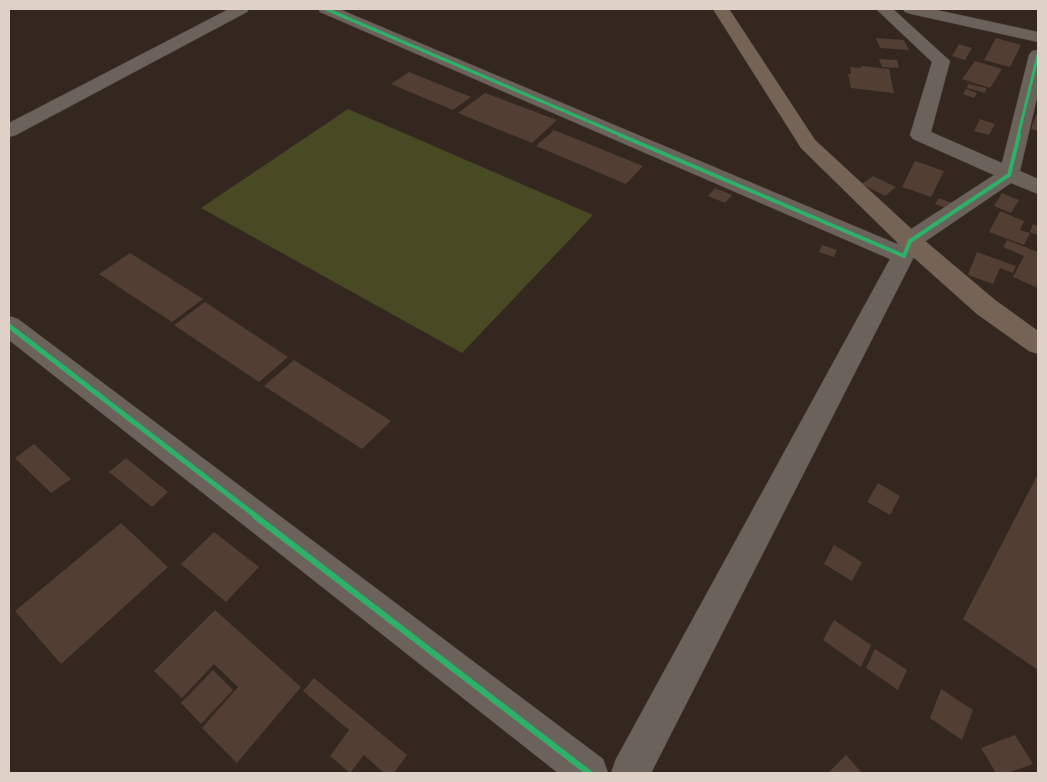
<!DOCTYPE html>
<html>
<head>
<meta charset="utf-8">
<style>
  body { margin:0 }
  #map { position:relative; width:1047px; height:782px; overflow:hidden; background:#342720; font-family:"Work Sans",sans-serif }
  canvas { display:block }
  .frame { position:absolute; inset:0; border:10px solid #dfd0c8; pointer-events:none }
</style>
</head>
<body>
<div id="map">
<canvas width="1047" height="782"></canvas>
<div class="frame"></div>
</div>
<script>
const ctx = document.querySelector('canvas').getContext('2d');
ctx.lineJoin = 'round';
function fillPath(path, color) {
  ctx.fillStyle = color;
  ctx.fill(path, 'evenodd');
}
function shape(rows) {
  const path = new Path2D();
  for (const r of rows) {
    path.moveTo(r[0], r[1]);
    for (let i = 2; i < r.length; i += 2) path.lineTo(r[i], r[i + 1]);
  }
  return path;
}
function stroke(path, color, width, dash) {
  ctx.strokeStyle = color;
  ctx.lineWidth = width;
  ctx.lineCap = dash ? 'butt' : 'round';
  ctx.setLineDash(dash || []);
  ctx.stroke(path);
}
fillPath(shape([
  [348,109,593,215,462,353,201,208]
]), '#484a23');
fillPath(shape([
  [876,38,904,40,909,50,880,48],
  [996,38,1021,45,1010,67,984,60],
  [959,44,972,48,965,60,952,56],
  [879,59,897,60,899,68,882,67],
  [975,61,1002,69,990,88,962,79],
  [861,66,889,69,894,93,851,88,848,74,851,74,850,67,861,68],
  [409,72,471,97,453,110,391,84],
  [968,84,986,88,985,93,967,88],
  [966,89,977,93,974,98,963,94],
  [485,93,557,120,532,143,458,113],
  [1036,115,1038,115,1038,131,1031,129],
  [980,119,995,124,989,135,974,131],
  [554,130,643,166,626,184,536,146],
  [915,161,944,171,931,197,902,187],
  [873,176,896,187,885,196,862,184],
  [715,188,732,195,725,203,708,196],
  [1002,193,1019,200,1011,213,994,206],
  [939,198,962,207,959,213,935,204],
  [1000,211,1024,221,1020,230,1030,233,1024,245,989,232],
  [1033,224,1038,226,1038,235,1030,232],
  [1007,240,1038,252,1038,288,1013,277,1024,256,1003,247],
  [822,245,837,250,834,257,819,252],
  [977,252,1016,266,1013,273,1000,268,993,284,968,275],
  [130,253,203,299,172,322,99,274],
  [205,302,288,357,259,382,174,325],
  [294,360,391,421,362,449,264,386],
  [34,444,71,479,51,493,15,458],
  [126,458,168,492,152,507,109,472],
  [1038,474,1038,670,963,619],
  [878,483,900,496,890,515,867,502],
  [121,523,168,567,61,664,15,611],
  [214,532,259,567,226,602,181,564],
  [834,545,862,562,852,581,824,564],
  [215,610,301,687,237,763,202,728,238,687,214,664,182,698,154,671],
  [834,620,871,645,861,667,823,640],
  [875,649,907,670,898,690,866,668],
  [213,670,233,690,201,724,181,703],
  [314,678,407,755,394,773,384,773,364,755,350,773,330,756,349,730,303,691],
  [941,689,973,710,962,740,930,718],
  [1015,735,1033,764,1008,773,996,773,981,748],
  [846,755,862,773,828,773]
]), '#523e33');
const minor = shape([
  [229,9,249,9,247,12,16,135,9,137,9,123,229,9],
  [318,9,339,9,897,244,902,235,994,175,913,139,910,135,932,62,876,9,893,9,950,61,931,132,1002,163,1029,55,1032,51,1038,50,1038,93,1020,171,1038,179,1038,194,1011,183,920,245,651,773,611,773,616,759,890,259,320,12,318,9],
  [903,9,932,9,1038,32,1038,42,911,14,905,12,903,9],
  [9,316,18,319,603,759,608,773,558,773,9,340,9,316]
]);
const highway = shape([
  [713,9,729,9,815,140,918,235,995,300,1038,331,1038,354,1029,351,977,314,902,247,801,148,713,9]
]);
stroke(minor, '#4e433d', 1);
stroke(highway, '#4e433d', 1);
fillPath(minor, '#6b625c');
fillPath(highway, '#756356');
stroke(shape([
  [326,9,623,136],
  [1018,136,1038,55]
]), '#2db169', 3);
stroke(shape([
  [620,135,904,256,910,241,1009,175,1019,135]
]), '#2db169', 4);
stroke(shape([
  [9,326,257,517]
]), '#2db169', 5);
stroke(shape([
  [255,516,589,773]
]), '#2db169', 6);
</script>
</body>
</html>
